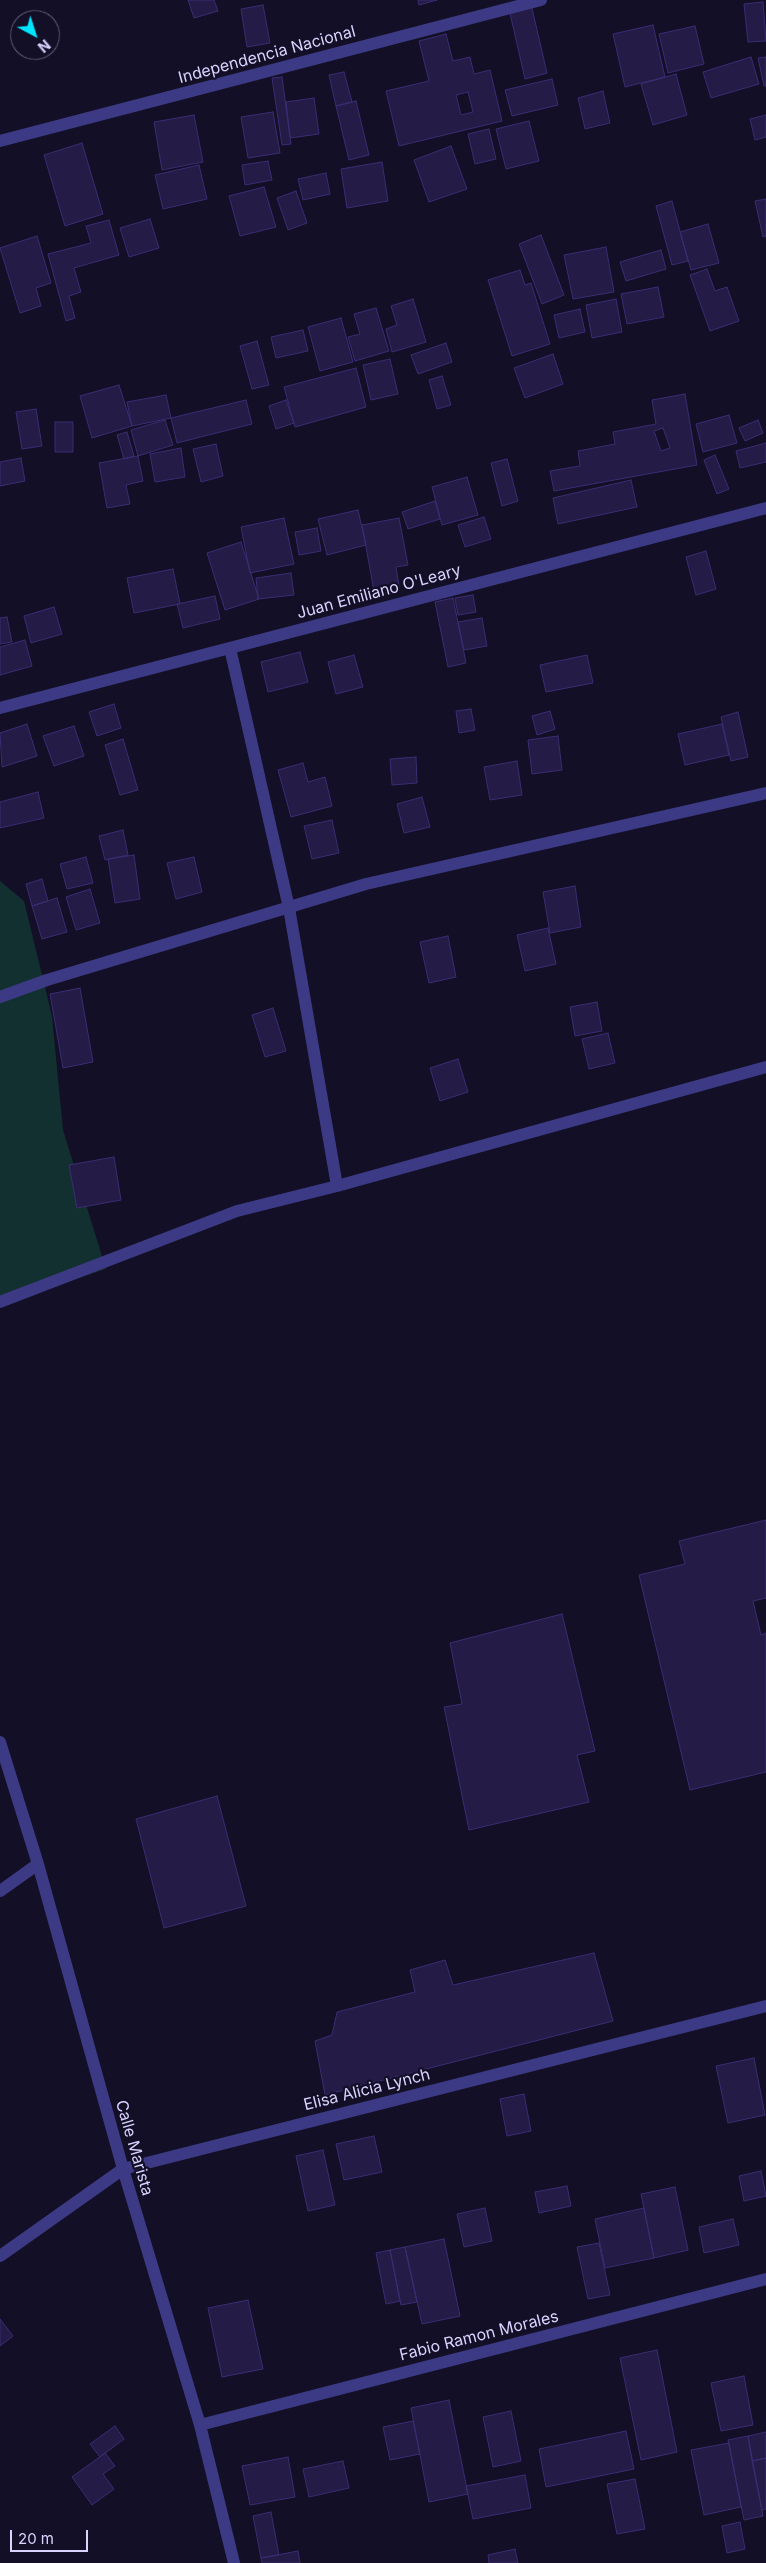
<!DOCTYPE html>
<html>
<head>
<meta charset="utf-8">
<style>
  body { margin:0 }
  #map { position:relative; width:766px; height:2563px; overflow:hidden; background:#130f26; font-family:Inter,sans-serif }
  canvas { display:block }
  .north { position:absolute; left:10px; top:10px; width:50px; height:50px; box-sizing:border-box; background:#130f26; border:1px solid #625e7d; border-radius:50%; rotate:140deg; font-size:14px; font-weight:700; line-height:20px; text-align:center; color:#d9d4ff }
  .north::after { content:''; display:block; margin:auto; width:18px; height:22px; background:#00e5ff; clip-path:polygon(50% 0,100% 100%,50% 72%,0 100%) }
  .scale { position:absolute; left:10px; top:2530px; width:78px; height:22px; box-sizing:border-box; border:2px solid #d9d4ff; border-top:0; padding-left:6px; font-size:15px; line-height:18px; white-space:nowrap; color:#d9d4ff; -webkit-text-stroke:4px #130f26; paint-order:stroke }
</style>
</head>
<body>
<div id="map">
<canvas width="766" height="2563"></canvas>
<div class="north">N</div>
<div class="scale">20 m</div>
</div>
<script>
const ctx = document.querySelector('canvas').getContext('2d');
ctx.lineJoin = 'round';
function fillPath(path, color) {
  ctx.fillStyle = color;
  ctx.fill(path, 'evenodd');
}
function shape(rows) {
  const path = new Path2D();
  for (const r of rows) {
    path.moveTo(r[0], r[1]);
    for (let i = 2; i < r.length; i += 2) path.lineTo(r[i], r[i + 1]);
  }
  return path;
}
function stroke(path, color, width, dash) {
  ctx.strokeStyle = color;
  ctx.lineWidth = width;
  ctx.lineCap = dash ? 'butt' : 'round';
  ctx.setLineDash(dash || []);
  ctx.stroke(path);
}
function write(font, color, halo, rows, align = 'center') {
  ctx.font = font + ' Inter,sans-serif';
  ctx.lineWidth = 4.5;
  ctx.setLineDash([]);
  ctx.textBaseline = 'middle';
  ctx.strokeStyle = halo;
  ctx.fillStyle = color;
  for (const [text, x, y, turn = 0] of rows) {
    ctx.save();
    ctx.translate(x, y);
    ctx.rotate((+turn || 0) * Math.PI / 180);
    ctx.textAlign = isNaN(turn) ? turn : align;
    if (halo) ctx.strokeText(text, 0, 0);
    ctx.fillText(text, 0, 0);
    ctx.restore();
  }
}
fillPath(shape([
  [0,881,24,901,52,1016,63,1130,106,1269,0,1304]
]), '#12302f');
const building = shape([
  [188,0,214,0,218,11,194,18,188,0],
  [418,0,437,0,419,5,418,0],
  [763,2,766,41,748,42,744,4,763,2],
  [531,4,547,73,525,79,509,9,531,4],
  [263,5,270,43,247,47,241,9,263,5],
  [653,25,665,77,625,87,613,34,653,25],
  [695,26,704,64,668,73,659,34,695,26],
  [446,34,453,61,470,57,474,74,490,70,502,121,399,146,386,91,429,81,419,41,446,34],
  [468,92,473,112,461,115,456,95,468,92],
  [751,57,759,84,711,98,703,72,751,57],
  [766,57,766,86,764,86,758,58,766,57],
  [344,72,352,102,336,106,329,75,344,72],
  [676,74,687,115,653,125,641,84,676,74],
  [282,77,291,144,282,145,272,78,282,77],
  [552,79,558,105,512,116,505,90,552,79],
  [603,91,610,123,585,129,578,98,603,91],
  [314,98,319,134,290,138,286,102,314,98],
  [356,101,369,155,349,160,336,106,356,101],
  [273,112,280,153,248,158,241,117,273,112],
  [194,115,203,162,162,170,154,122,194,115],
  [766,115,766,137,755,140,750,119,766,115],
  [529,121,539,161,506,169,496,129,529,121],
  [489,129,496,159,475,164,468,134,489,129],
  [82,143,103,214,65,226,44,155,82,143],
  [451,146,467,189,429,202,414,160,451,146],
  [268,161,272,180,245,185,242,165,268,161],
  [382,162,388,201,347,208,341,169,382,162],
  [199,165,207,199,163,209,155,175,199,165],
  [326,173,330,194,303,200,298,179,326,173],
  [264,187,276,227,240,236,229,196,264,187],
  [296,191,307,223,288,230,277,198,296,191],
  [766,199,766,236,763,237,755,201,766,199],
  [672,201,688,261,672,265,656,206,672,201],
  [150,219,159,248,129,257,120,228,150,219],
  [109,220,119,255,74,268,81,292,69,296,75,318,66,321,48,254,91,243,86,226,109,220],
  [708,224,719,263,691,270,680,232,708,224],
  [541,235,564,295,542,304,519,244,541,235],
  [37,236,51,283,36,288,41,306,20,313,0,248,37,236],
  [606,247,614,292,573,299,564,255,606,247],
  [661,250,666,269,626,281,620,262,661,250],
  [707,269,715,291,727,287,739,321,710,331,690,275,707,269],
  [520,270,525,285,531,283,550,344,512,356,488,280,520,270],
  [658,287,664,317,627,324,621,294,658,287],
  [413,299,426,342,392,352,386,329,397,325,391,306,413,299],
  [616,299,622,332,592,338,586,305,616,299],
  [376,308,389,351,355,361,348,337,360,334,354,314,376,308],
  [580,309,585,332,559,338,554,315,580,309],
  [341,318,353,362,320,371,308,327,341,318],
  [303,330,308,351,276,358,271,337,303,330],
  [257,341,269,385,252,389,240,346,257,341],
  [446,343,452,362,418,374,411,355,446,343],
  [553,354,563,384,525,398,514,368,553,354],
  [390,359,398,394,371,400,363,365,390,359],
  [356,368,366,407,295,427,284,387,356,368],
  [442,376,451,405,437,409,429,380,442,376],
  [119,385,132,426,92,438,80,396,119,385],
  [685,394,697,465,554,491,550,471,580,466,578,451,615,444,613,432,656,424,652,400,685,394],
  [663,428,670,448,661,451,654,431,663,428],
  [166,395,171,418,132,426,127,402,166,395],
  [246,400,252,424,177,443,171,418,246,400],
  [286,400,294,423,276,429,269,406,286,400],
  [36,409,42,446,22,449,16,412,36,409],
  [729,415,737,443,703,452,696,424,729,415],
  [165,420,173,445,138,456,131,430,165,420],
  [758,420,763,433,745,441,739,428,758,420],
  [55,422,73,422,73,452,55,452,55,422],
  [127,432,134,456,124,459,117,435,127,432],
  [766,443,766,462,740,468,736,451,766,443],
  [216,444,223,476,201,482,193,449,216,444],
  [181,448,185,477,155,482,150,454,181,448],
  [715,455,729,489,717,494,704,460,715,455],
  [138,456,143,481,126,485,130,504,107,508,99,463,138,456],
  [21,458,25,481,0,486,0,462,21,458],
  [507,459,518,501,502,506,491,463,507,459],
  [467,477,478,515,442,525,432,487,467,477],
  [631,480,637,507,558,524,553,498,631,480],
  [435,501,440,519,408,529,402,512,435,501],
  [358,510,366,545,327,555,318,519,358,510],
  [484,517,491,539,465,547,458,525,484,517],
  [284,518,294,564,250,573,241,527,284,518],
  [399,518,408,565,396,567,399,586,374,591,362,525,399,518],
  [317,528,321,551,299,555,295,532,317,528],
  [241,542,259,599,225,610,207,553,241,542],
  [706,551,716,589,696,595,686,557,706,551],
  [173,569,180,604,134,613,127,578,173,569],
  [291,573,294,595,258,599,256,578,291,573],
  [473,595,476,612,458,615,455,598,473,595],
  [215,596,220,619,183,628,177,604,215,596],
  [453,598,466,663,448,667,435,602,453,598],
  [54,607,62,634,31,643,24,616,54,607],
  [7,617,12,642,0,644,0,618,7,617],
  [482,618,487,646,464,650,458,622,482,618],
  [25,640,32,666,0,675,0,647,25,640],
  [300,652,308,682,268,692,261,662,300,652],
  [354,655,363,687,336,694,328,662,354,655],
  [587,655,593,683,546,692,540,665,587,655],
  [114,704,121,728,97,736,89,712,114,704],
  [471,709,475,730,459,733,456,711,471,709],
  [550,711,555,729,537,735,532,716,550,711],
  [738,712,748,757,731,761,721,717,738,712],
  [27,724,37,756,2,767,0,733,27,724],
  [722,724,729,755,685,765,678,734,722,724],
  [74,726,84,756,54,766,43,736,74,726],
  [558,736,562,770,532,774,528,740,558,736],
  [123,739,138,790,120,795,105,745,123,739],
  [416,757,417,783,392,785,390,759,416,757],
  [517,761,522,795,490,800,484,767,517,761],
  [303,763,308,782,325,777,332,806,291,817,278,770,303,763],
  [38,792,44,818,0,828,0,802,38,792],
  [422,797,430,827,404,833,397,804,422,797],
  [332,820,339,853,312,859,304,826,332,820],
  [123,830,128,855,105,860,99,836,123,830],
  [134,855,140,899,115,903,108,859,134,855],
  [86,857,93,883,67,889,60,864,86,857],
  [194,857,202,892,176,899,167,863,194,857],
  [42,879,48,901,32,906,26,884,42,879],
  [575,886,581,927,550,933,543,892,575,886],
  [90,889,100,923,76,930,66,897,90,889],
  [57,898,67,932,42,939,32,906,57,898],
  [548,928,556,964,525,971,517,935,548,928],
  [448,936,456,977,429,983,420,942,448,936],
  [80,988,93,1062,63,1068,50,994,80,988],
  [597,1002,602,1031,575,1036,570,1007,597,1002],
  [273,1008,286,1051,265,1057,252,1015,273,1008],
  [608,1033,615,1063,589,1069,582,1039,608,1033],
  [458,1059,468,1092,440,1101,430,1068,458,1059],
  [114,1157,121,1200,77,1208,69,1165,114,1157],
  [766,1520,766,1598,753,1601,761,1635,766,1633,766,1772,690,1790,639,1575,685,1564,679,1541,766,1520],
  [562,1614,595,1751,577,1755,589,1802,469,1830,444,1707,462,1704,450,1643,562,1614],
  [217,1796,246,1906,164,1928,136,1819,217,1796],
  [594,1953,613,2021,325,2095,315,2041,332,2035,337,2012,415,1992,410,1970,445,1960,453,1985,594,1953],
  [754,2058,765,2115,728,2123,716,2066,754,2058],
  [524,2094,531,2131,507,2136,500,2099,524,2094],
  [374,2136,382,2172,344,2180,336,2144,374,2136],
  [323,2150,335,2205,308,2211,296,2156,323,2150],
  [761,2171,766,2196,744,2201,739,2176,761,2171],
  [567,2186,571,2206,539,2213,535,2192,567,2186],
  [675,2187,688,2250,654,2258,641,2194,675,2187],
  [485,2208,492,2241,464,2247,457,2214,485,2208],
  [644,2208,654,2258,605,2268,595,2219,644,2208],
  [733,2219,739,2245,704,2253,699,2227,733,2219],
  [444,2239,460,2316,422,2324,405,2247,444,2239],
  [599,2243,610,2295,588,2299,577,2247,599,2243],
  [405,2247,417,2302,401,2305,390,2250,405,2247],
  [390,2250,400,2301,386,2304,376,2253,390,2250],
  [248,2300,263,2369,222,2377,208,2308,248,2300],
  [0,2319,13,2336,0,2346,0,2319],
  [657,2350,677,2452,641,2460,620,2358,657,2350],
  [744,2376,753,2425,721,2431,711,2383,744,2376],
  [449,2400,468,2494,429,2502,411,2408,449,2400],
  [511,2411,521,2461,493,2467,483,2417,511,2411],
  [413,2421,420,2454,390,2460,383,2427,413,2421],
  [115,2426,124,2439,100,2457,90,2444,115,2426],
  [626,2431,634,2469,546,2487,539,2449,626,2431],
  [766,2432,766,2458,752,2461,748,2436,766,2432],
  [748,2436,763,2516,744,2520,728,2440,748,2436],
  [729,2443,741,2507,704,2515,691,2450,729,2443],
  [105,2453,115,2466,103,2474,114,2489,92,2505,72,2477,105,2453],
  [288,2457,295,2497,250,2505,242,2466,288,2457],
  [766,2458,766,2509,762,2510,752,2461,766,2458],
  [343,2461,349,2488,309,2497,303,2469,343,2461],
  [525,2475,531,2508,473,2519,466,2486,525,2475],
  [635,2479,645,2529,617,2534,607,2484,635,2479],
  [271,2512,279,2555,261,2558,253,2516,271,2512],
  [740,2522,745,2549,727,2553,722,2526,740,2522],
  [515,2549,518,2563,489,2563,488,2555,515,2549],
  [298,2551,300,2563,262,2563,261,2558,298,2551]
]);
fillPath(building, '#241b47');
stroke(building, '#3b2d73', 1);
stroke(shape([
  [0,141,541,0],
  [230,648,289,908,337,1186],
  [0,708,766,508],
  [0,997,47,980,366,884,766,793],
  [0,1302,237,1211,337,1186,766,1067],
  [0,1742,38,1864,123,2169,200,2425,234,2563],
  [0,1891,38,1864],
  [0,2256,123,2169,766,2006],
  [200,2425,766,2279]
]), '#3d3a85', 12);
write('16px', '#d9d4ff', '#130f26', [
  ["Independencia Nacional",267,55,-15],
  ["Juan Emiliano O'Leary",379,592,-15],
  ["Elisa Alicia Lynch",367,2090,-14],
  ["Calle Marista",134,2148,74],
  ["Fabio Ramon Morales",479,2336,-14]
]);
</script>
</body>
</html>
